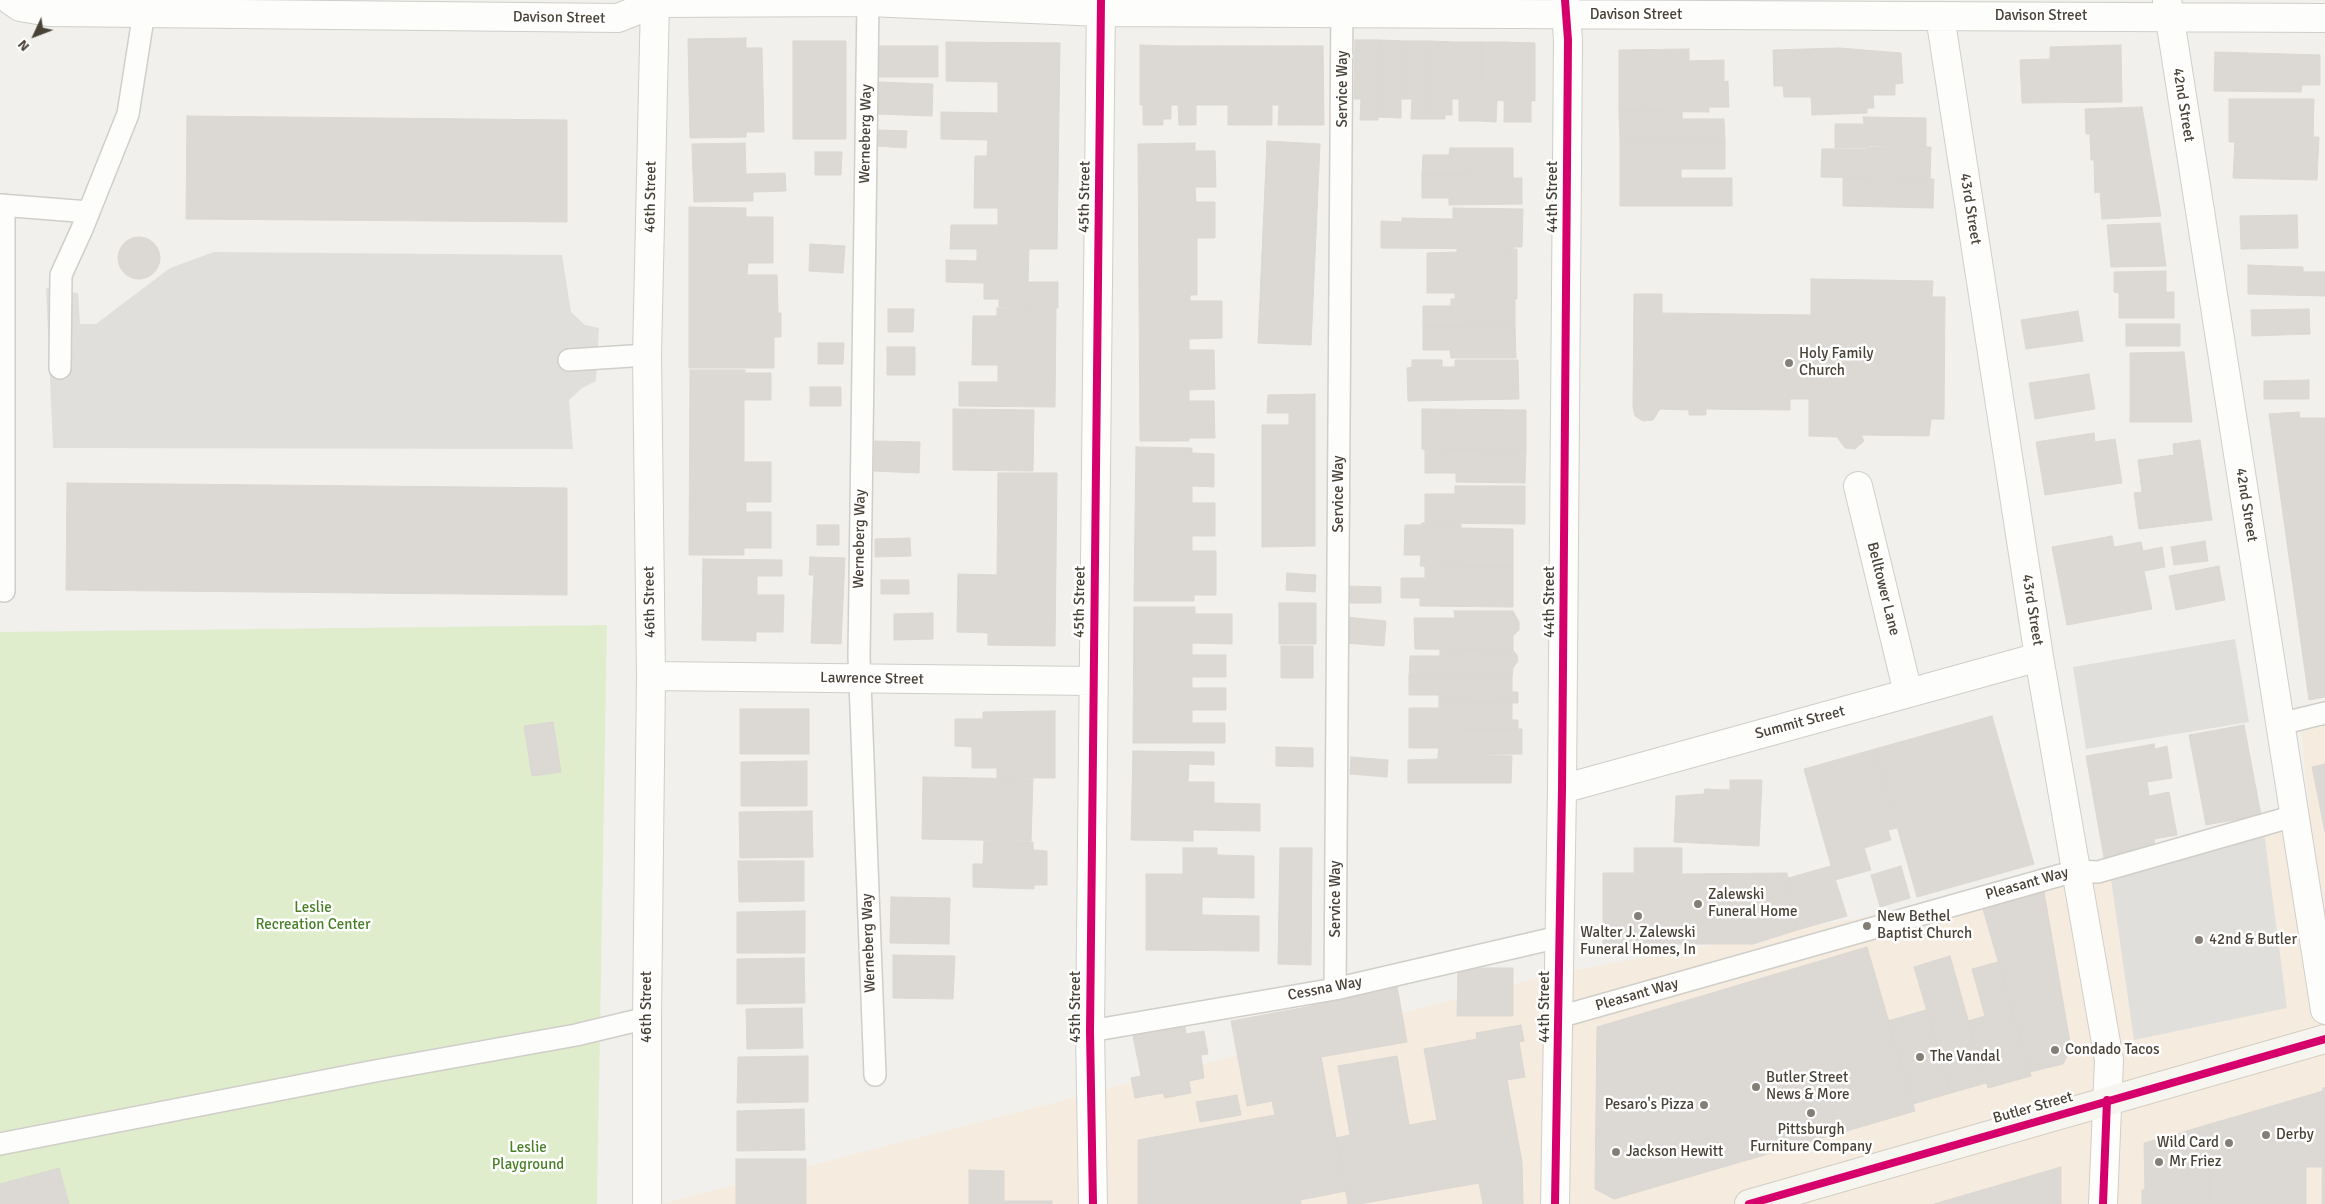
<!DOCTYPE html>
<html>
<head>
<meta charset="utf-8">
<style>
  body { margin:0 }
  #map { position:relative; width:2325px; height:1204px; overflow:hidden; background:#f2f0ec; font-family:Signika,sans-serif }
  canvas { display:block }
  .north { position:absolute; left:10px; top:10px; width:50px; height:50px; -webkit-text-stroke:4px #fff; paint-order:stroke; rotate:227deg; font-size:14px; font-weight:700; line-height:20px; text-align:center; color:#494237 }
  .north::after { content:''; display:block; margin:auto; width:18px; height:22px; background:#494237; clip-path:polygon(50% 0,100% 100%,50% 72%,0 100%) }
</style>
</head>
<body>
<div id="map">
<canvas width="2325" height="1204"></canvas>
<div class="north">N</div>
</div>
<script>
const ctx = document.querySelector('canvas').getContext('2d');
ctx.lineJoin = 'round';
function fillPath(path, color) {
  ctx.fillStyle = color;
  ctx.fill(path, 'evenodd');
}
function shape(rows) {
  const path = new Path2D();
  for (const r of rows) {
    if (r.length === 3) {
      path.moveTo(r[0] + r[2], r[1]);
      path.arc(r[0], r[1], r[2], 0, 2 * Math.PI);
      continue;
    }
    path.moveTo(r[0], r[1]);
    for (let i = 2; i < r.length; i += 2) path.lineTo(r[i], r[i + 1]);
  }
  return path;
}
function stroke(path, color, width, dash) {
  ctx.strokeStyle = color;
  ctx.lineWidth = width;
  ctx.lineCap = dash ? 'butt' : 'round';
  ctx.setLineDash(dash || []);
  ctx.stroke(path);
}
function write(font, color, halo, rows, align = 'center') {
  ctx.font = font + ' Signika,sans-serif';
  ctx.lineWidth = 5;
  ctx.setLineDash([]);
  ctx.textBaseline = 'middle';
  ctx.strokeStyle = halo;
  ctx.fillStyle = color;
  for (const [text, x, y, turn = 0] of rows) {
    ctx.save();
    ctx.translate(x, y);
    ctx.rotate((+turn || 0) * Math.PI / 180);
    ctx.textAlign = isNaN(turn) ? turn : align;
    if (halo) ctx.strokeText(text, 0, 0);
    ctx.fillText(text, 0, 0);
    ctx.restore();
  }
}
fillPath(shape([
  [2325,716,2325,1204,661,1204,1553,974,2076,878,2310,815,2300,722]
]), '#f5ecdf');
fillPath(shape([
  [607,625,597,1204,0,1204,0,632]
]), '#e0edcc');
fillPath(shape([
  [214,252,562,255,571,312,585,325,599,328,596,381,582,388,569,400,573,449,53,448,46,288,78,293,80,324,96,324,170,268],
  [2235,639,2249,722,2086,749,2073,667],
  [2264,832,2287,1008,2134,1040,2110,872]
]), '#e1dfdc');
const building = shape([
  [746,38,746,48,762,48,764,132,746,132,746,137,690,138,688,39,746,38],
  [1355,40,1379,40,1378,120,1360,120,1361,99,1354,99,1355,40],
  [1379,40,1406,41,1405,99,1401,99,1401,118,1378,117,1379,40],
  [793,41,846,41,846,139,793,139,793,41],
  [1406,41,1430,41,1429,119,1411,119,1412,99,1405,99,1406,41],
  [1430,41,1456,42,1456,99,1452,99,1452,115,1445,115,1445,119,1429,119,1430,41],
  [946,42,1060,43,1057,249,1029,249,1028,282,1058,282,1058,308,999,307,999,299,984,299,984,283,946,282,946,260,977,261,977,249,950,249,951,225,998,225,998,208,974,208,975,156,987,156,988,140,941,139,941,112,998,113,998,82,946,81,946,42],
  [1456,42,1481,42,1480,121,1459,121,1459,99,1456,99,1456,42],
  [1481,42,1505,42,1505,101,1497,100,1496,122,1480,121,1481,42],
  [1505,42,1535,43,1535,101,1531,101,1531,122,1504,122,1505,42],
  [1140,45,1171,46,1171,119,1163,119,1163,125,1143,125,1143,105,1140,105,1140,45],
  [2121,45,2122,102,2022,103,2020,60,2050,59,2050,47,2121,45],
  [877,46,938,46,938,77,876,77,877,46],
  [1171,46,1196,46,1196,125,1179,125,1178,105,1171,105,1171,46],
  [1196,46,1220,46,1220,105,1196,105,1196,46],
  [1220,46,1247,46,1247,125,1228,125,1228,105,1220,105,1220,46],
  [1247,46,1272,46,1272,125,1247,125,1247,46],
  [1272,46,1297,46,1297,125,1278,125,1279,105,1272,105,1272,46],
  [1297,46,1323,46,1324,125,1297,125,1297,46],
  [1839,48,1901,53,1903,83,1895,84,1895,95,1873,95,1874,108,1867,108,1867,113,1812,115,1811,97,1784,97,1783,86,1774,86,1773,50,1839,48],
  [1689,49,1689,61,1724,60,1724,82,1728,81,1729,107,1709,107,1709,112,1619,111,1619,50,1689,49],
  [2215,52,2320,55,2320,85,2302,85,2301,92,2214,91,2215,52],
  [878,82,933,84,932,116,877,114,878,82],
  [2229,99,2314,99,2313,142,2229,142,2229,99],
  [2142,107,2161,216,2102,219,2100,192,2095,193,2094,160,2091,160,2090,134,2086,134,2085,109,2142,107],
  [1619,111,1682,112,1682,119,1724,119,1725,141,1620,142,1619,111],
  [187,116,567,120,567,222,186,219,187,116],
  [1863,117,1926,118,1926,147,1835,148,1835,124,1864,124,1863,117],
  [879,130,907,131,906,148,878,146,879,130],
  [2313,137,2319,137,2317,180,2233,178,2235,142,2313,142,2313,137],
  [1267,141,1320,144,1311,345,1258,343,1267,141],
  [1725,141,1725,169,1681,169,1681,174,1620,174,1620,142,1725,141],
  [745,143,746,174,785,173,786,191,753,192,753,201,694,202,692,144,745,143],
  [1195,143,1195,151,1215,151,1216,187,1195,187,1196,202,1215,202,1215,238,1197,238,1197,295,1190,295,1190,301,1222,301,1222,338,1189,339,1189,350,1214,350,1215,389,1189,390,1189,401,1214,401,1215,438,1189,438,1189,441,1140,441,1138,144,1195,143],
  [1868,146,1931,147,1930,179,1821,177,1822,149,1868,149,1868,146],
  [1450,148,1513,148,1513,176,1422,175,1423,155,1449,155,1450,148],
  [815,152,842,152,841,175,815,175,815,152],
  [1620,174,1681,174,1681,178,1732,178,1732,206,1620,206,1620,174],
  [1422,175,1513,176,1513,178,1522,178,1522,204,1449,205,1449,198,1422,198,1422,175],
  [1843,177,1934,179,1933,208,1843,206,1843,177],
  [689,207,746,208,746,217,773,217,773,263,748,263,747,275,777,275,778,313,781,313,781,337,774,337,774,368,689,368,689,207],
  [1453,208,1523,209,1522,247,1513,247,1513,249,1381,248,1381,221,1402,222,1402,218,1453,219,1453,208],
  [2297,215,2298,248,2241,249,2240,216,2297,215],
  [2160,223,2166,266,2111,267,2107,225,2160,223],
  [139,258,21],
  [810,244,845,246,843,273,809,271,810,244],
  [1457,249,1517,249,1517,299,1455,299,1455,293,1427,293,1427,253,1457,252,1457,249],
  [2248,265,2303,267,2303,272,2325,272,2325,296,2248,294,2248,265],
  [2166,271,2166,292,2174,292,2174,318,2119,318,2119,293,2114,292,2114,272,2166,271],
  [1811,279,1933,281,1932,297,1945,297,1944,419,1931,419,1929,436,1861,435,1864,441,1855,449,1845,448,1837,437,1809,436,1809,399,1790,399,1790,410,1706,409,1706,415,1689,415,1689,410,1660,409,1653,420,1643,421,1635,416,1633,407,1634,294,1662,294,1662,313,1811,315,1811,279],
  [1451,299,1515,299,1515,326,1423,327,1423,306,1451,306,1451,299],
  [997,308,1056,308,1055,407,959,406,959,382,998,382,998,365,972,365,973,316,997,316,997,308],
  [888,309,914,309,913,332,888,332,888,309],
  [2309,309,2310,334,2252,336,2251,310,2309,309],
  [2078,311,2083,341,2026,349,2021,320,2078,311],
  [2126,324,2180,324,2180,346,2126,346,2126,324],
  [1515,326,1516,358,1451,358,1450,350,1423,350,1423,327,1515,326],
  [818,343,844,343,843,364,818,364,818,343],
  [887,347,915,347,915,375,887,375,887,347],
  [2184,352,2192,422,2130,422,2130,353,2184,352],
  [1412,360,1442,360,1442,367,1455,367,1455,360,1518,360,1519,399,1408,401,1407,368,1412,367,1412,360],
  [690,370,745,370,745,373,771,373,771,400,744,400,744,462,771,462,771,502,746,502,746,512,771,512,771,548,744,548,744,555,689,555,690,370],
  [2089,374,2095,409,2035,419,2029,383,2089,374],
  [2309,380,2309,399,2264,399,2264,381,2309,380],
  [810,387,841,387,841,406,810,406,810,387],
  [1315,394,1315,546,1262,547,1262,425,1289,425,1289,413,1267,413,1268,395,1315,394],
  [953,409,1034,410,1033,471,953,470,953,409],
  [1422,409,1526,410,1526,450,1422,449,1422,409],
  [2299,412,2300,418,2325,418,2325,697,2309,700,2269,414,2299,412],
  [2094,433,2095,442,2115,439,2122,483,2045,495,2036,442,2094,433],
  [2200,440,2212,520,2139,529,2134,493,2142,492,2138,460,2174,455,2173,444,2200,440],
  [875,441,920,442,919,473,874,471,875,441],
  [1136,447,1192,448,1192,453,1214,454,1214,487,1192,486,1192,503,1215,503,1215,536,1192,536,1192,551,1216,551,1216,595,1194,595,1194,601,1134,601,1136,447],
  [1425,449,1526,450,1525,483,1456,482,1456,473,1425,473,1425,449],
  [998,473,1057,473,1055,646,988,645,988,633,957,632,958,574,997,575,998,473],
  [67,483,567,488,567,595,66,590,67,483],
  [1455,486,1525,486,1525,524,1425,523,1425,494,1455,494,1455,486],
  [1422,523,1461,524,1461,528,1513,529,1513,567,1420,566,1421,555,1404,555,1405,525,1422,525,1422,523],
  [817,525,839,525,839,545,817,545,817,525],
  [2112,536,2114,547,2141,542,2143,551,2162,547,2165,567,2144,571,2152,609,2067,625,2052,547,2112,536],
  [910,538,911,556,875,557,875,539,910,538],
  [2205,541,2208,561,2174,565,2171,547,2205,541],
  [810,557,845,558,841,644,811,643,814,575,809,575,810,557],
  [703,559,782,560,782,576,757,576,757,595,784,595,783,632,756,632,756,641,702,640,703,559],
  [1425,566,1513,567,1513,607,1420,606,1420,598,1401,598,1401,578,1425,578,1425,566],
  [2219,566,2225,600,2176,610,2169,576,2219,566],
  [1287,573,1316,575,1315,592,1286,590,1287,573],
  [881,580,909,580,909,594,881,594,881,580],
  [1347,586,1381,587,1381,603,1347,603,1347,586],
  [1279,603,1316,603,1316,644,1279,644,1279,603],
  [1134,607,1195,607,1195,614,1232,614,1232,644,1192,643,1192,655,1226,655,1226,677,1192,677,1192,688,1226,688,1226,710,1192,710,1192,723,1225,723,1225,743,1133,743,1134,607],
  [1454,611,1513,611,1519,622,1519,630,1513,636,1513,650,1415,649,1414,618,1455,618,1454,611],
  [933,613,933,639,894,640,894,614,933,613],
  [1346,617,1386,621,1384,646,1344,643,1346,617],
  [1281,646,1313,646,1313,678,1281,678,1281,646],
  [1440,649,1513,650,1517,655,1518,661,1513,668,1512,678,1409,677,1410,656,1440,656,1440,649],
  [1409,677,1512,678,1512,692,1518,692,1518,703,1439,702,1439,695,1409,695,1409,677],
  [1439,702,1512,703,1512,720,1518,720,1518,729,1409,728,1409,708,1439,708,1439,702],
  [740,709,809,709,809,754,740,754,740,709],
  [1055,711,1055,778,997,778,997,768,972,768,972,747,955,746,955,719,983,719,983,712,1055,711],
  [1992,716,2034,864,1917,897,1875,749,1992,716],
  [553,722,561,772,532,776,524,726,553,722],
  [2244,725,2261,815,2206,825,2189,735,2244,725],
  [1409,728,1522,729,1522,754,1438,755,1439,748,1409,748,1409,728],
  [2154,744,2155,749,2167,746,2172,778,2147,782,2149,796,2169,792,2177,835,2154,839,2156,849,2104,858,2086,756,2154,744],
  [1276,747,1313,748,1313,767,1276,766,1276,747],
  [1875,749,1897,828,1888,830,1891,840,1864,848,1871,870,1835,880,1804,769,1875,749],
  [1133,751,1214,752,1214,765,1189,764,1188,782,1214,782,1214,803,1260,804,1260,831,1193,830,1193,841,1131,840,1133,751],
  [1438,755,1512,756,1511,783,1408,783,1408,760,1438,759,1438,755],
  [1351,757,1388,760,1387,777,1350,774,1351,757],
  [807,761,807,806,741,806,741,762,807,761],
  [2325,764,2325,832,2312,767,2325,764],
  [923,777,1033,779,1031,841,922,839,923,777],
  [1730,780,1762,780,1759,846,1674,842,1676,796,1704,794,1705,789,1730,790,1730,780],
  [812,811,813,857,740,858,739,812,812,811],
  [984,841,1033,842,1033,850,1047,851,1047,885,1034,885,1034,889,973,887,973,864,983,864,984,841],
  [1183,848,1217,848,1217,855,1254,856,1254,898,1202,897,1202,915,1259,916,1259,951,1146,950,1146,874,1183,874,1183,848],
  [1280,848,1312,848,1311,965,1278,964,1280,848],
  [1634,848,1682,848,1682,874,1787,873,1797,930,1753,944,1656,944,1656,953,1603,953,1603,873,1634,873,1634,848],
  [738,861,804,861,804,901,739,902,738,861],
  [1831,866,1847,916,1797,930,1788,878,1831,866],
  [1901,866,1910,898,1880,907,1871,875,1901,866],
  [2044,892,2071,1048,2063,1064,2030,1072,1983,909,2044,892],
  [891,897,950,898,949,944,890,943,891,897],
  [805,911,805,953,737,953,737,912,805,911],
  [1867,947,1915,1111,1614,1199,1595,1189,1597,1027,1867,947],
  [893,955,955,956,953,999,893,998,893,955],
  [1950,956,1986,1083,1951,1093,1914,967,1950,956],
  [804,958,805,1003,737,1004,737,959,804,958],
  [1998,962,2031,1076,1988,1088,1968,1021,1985,1016,1972,969,1998,962],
  [1458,968,1513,968,1513,1016,1457,1016,1458,968],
  [1397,986,1407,1042,1321,1057,1346,1191,1300,1200,1301,1204,1138,1204,1138,1140,1275,1115,1272,1101,1247,1106,1231,1021,1312,1006,1310,1001,1397,986],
  [802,1008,803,1048,747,1049,746,1009,802,1008],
  [1926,1010,1951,1093,1913,1104,1888,1021,1926,1010],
  [1184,1021,1186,1034,1204,1031,1208,1054,1201,1055,1204,1078,1189,1081,1191,1093,1165,1098,1163,1093,1135,1098,1131,1078,1141,1076,1132,1031,1184,1021],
  [1521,1025,1524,1041,1519,1042,1525,1077,1507,1080,1522,1162,1523,1204,1483,1204,1479,1183,1359,1204,1348,1204,1336,1138,1350,1135,1338,1066,1397,1056,1409,1125,1437,1120,1424,1049,1477,1039,1476,1033,1521,1025],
  [808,1056,808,1102,737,1103,738,1057,808,1056],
  [2323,1088,2325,1088,2325,1204,2322,1204,2323,1088],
  [2323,1091,2323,1167,2306,1167,2306,1204,2248,1204,2248,1113,2323,1091],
  [1237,1095,1241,1115,1200,1122,1196,1102,1237,1095],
  [804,1109,805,1150,737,1151,737,1111,804,1109],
  [2248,1113,2248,1204,2209,1204,2210,1124,2248,1113],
  [2210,1124,2209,1204,2173,1204,2173,1135,2210,1124],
  [2173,1135,2173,1204,2142,1204,2142,1190,2145,1190,2144,1143,2173,1135],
  [736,1159,806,1159,806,1204,736,1204,736,1159],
  [2061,1167,2061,1204,1934,1204,2061,1167],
  [59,1168,69,1204,0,1204,0,1184,59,1168],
  [969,1170,1004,1171,1004,1201,1052,1201,1052,1204,969,1204,969,1170]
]);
fillPath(building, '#dcd9d4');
stroke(building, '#dbd7d2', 1);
const service = shape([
  [868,2,859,656,875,1075],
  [0,205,89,212],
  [569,360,647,355],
  [60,368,61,275,82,229,128,114,144,12],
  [4,591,4,205],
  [2280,724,2325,713],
  [1335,989,1342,0],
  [1559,1017,2075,871,2098,872,2294,816],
  [1090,1031,1335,989,1559,937],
  [0,1144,375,1071,576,1035,647,1018]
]);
const minor = shape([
  [10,0,20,7,49,12,618,18,655,3,868,2,1101,12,2325,18],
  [2167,0,2325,1010],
  [1940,16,2039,657,2109,1060,2103,1204],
  [1858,486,1908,693],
  [651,676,1093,681],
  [1562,789,2039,657],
  [647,1204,647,1018,651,676,647,355,655,0],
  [1093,1204,1090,1031,1101,0],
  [1555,1204,1562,789,1568,40,1565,0]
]);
const secondary = shape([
  [1749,1204,2325,1039]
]);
stroke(service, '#d0cec9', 24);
stroke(minor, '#d0cec9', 30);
stroke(secondary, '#d2cdc3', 30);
stroke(service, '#fdfdfc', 21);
stroke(minor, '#fdfdfc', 28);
stroke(secondary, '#f7f5ef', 28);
stroke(shape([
  [1093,1204,1090,1031,1101,0],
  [1555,1204,1562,789,1568,40,1565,0],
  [1749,1204,2325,1039],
  [2103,1204,2107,1100]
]), '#d6006c', 8);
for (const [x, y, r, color] of [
  [1789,363,5,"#847f76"],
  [1698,904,5,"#847f76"],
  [1638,916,5,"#847f76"],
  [1867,926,5,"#847f76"],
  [2199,940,5,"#847f76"],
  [2055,1050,5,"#847f76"],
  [1920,1057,5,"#847f76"],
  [1756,1087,5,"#847f76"],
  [1704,1105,5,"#847f76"],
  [1811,1113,5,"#847f76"],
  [2266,1135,5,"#847f76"],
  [2229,1143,5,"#847f76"],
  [1616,1152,5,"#847f76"],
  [2159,1162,5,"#847f76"]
]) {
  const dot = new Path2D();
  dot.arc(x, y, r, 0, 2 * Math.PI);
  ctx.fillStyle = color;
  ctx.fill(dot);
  stroke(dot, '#fff', 2);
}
write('15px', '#494237', '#fff', [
  ["Davison Street",1636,15],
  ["Davison Street",2041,16],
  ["Davison Street",559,18,1],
  ["Service Way",1343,89,-90],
  ["42nd Street",2183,105,81],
  ["Werneberg Way",866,134,-89],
  ["46th Street",651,197,-89],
  ["45th Street",1085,197,-89],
  ["44th Street",1553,197,-90],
  ["43rd Street",1970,209,81],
  ["Service Way",1339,494,-90],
  ["42nd Street",2246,505,81],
  ["Werneberg Way",860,539,-89],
  ["Belltower Lane",1883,589,76],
  ["46th Street",650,602,-91],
  ["45th Street",1080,602,-89],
  ["44th Street",1550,602,-90],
  ["43rd Street",2032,610,81],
  ["Lawrence Street",872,679,1],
  ["Summit Street",1800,723,-15],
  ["Pleasant Way",2027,884,-16],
  ["Service Way",1336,899,-90],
  ["Werneberg Way",869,943,-92],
  ["Cessna Way",1325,989,-11],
  ["Pleasant Way",1637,995,-16],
  ["46th Street",647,1007,-90],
  ["45th Street",1076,1007,-90],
  ["44th Street",1545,1007,-90],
  ["Butler Street",2033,1108,-16]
]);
write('15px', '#494237', '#fff', [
  ["Holy Family",1799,354],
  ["Church",1799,371],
  ["Zalewski",1708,895],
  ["Funeral Home",1708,912],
  ["New Bethel",1877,917],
  ["Baptist Church",1877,934],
  ["Walter J. Zalewski",1638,933,"center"],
  ["Funeral Homes, In",1638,950,"center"],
  ["42nd & Butler",2209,940],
  ["Condado Tacos",2065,1050],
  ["The Vandal",1930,1057],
  ["Butler Street",1766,1078],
  ["News & More",1766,1095],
  ["Pesaro's Pizza",1694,1105,"right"],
  ["Pittsburgh",1811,1130,"center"],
  ["Furniture Company",1811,1147,"center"],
  ["Derby",2276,1135],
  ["Wild Card",2219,1143,"right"],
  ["Jackson Hewitt",1626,1152],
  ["Mr Friez",2169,1162]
], 'left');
write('15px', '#497f27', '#fff', [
  ["Leslie",313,908],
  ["Recreation Center",313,925],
  ["Leslie",528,1148],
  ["Playground",528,1165]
]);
</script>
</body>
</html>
